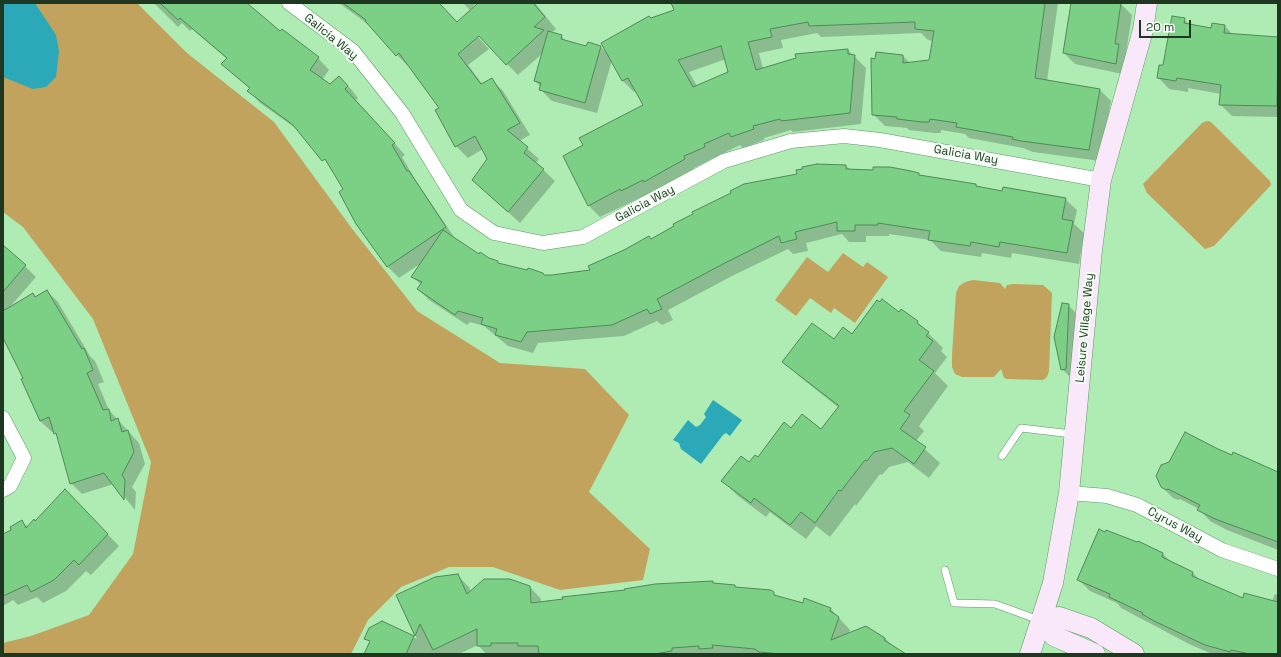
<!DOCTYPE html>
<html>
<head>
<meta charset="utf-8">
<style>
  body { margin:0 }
  #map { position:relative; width:1281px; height:657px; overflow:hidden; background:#aeecb4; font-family:"Space Grotesk",sans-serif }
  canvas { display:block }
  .frame { position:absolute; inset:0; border:4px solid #1f3721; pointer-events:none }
  .scale { position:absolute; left:1139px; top:20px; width:52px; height:18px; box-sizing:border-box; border:2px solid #1f3721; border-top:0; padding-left:5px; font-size:12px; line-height:14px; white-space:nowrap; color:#1f3721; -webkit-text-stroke:3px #f2fef3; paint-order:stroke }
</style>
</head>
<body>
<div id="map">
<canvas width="1281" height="657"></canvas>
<div class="frame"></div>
<div class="scale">20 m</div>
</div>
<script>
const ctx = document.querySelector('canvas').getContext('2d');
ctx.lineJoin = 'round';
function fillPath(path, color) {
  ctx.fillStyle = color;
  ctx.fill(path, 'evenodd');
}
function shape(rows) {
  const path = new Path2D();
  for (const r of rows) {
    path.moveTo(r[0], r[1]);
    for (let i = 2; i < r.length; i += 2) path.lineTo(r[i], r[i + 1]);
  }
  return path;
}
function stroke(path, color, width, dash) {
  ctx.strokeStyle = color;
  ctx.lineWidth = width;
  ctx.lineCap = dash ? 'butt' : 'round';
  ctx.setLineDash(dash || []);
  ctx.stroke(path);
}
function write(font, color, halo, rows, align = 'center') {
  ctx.font = font + ' "Space Grotesk",sans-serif';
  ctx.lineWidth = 4;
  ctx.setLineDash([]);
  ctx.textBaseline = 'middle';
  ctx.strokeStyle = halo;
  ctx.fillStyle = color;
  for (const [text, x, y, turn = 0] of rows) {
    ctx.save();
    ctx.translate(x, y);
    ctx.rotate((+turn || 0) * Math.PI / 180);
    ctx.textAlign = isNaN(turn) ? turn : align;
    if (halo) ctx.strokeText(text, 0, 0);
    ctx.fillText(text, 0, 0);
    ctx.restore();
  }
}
fillPath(shape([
  [3,3,137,3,187,53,274,122,353,230,417,311,500,363,585,369,629,415,589,492,650,549,643,580,560,590,493,567,449,567,401,587,368,620,351,654,3,654,3,643,31,636,89,615,133,554,151,462,93,319,23,227,3,212],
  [1207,121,1211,122,1270,181,1271,185,1214,246,1205,249,1147,193,1143,184,1202,123],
  [843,253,863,267,867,262,888,277,855,323,834,308,831,313,810,298,796,316,775,300,807,257,828,272],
  [973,280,1000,283,1005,289,1007,285,1013,284,1043,285,1052,293,1049,371,1047,377,1043,380,1007,379,1004,378,1001,369,994,377,962,377,955,374,952,367,952,355,956,293,959,286,965,282]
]), '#c1a35d');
fillPath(shape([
  [3,3,35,3,56,35,59,51,56,77,46,87,33,89,3,77],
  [713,400,742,420,730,436,726,433,723,435,701,464,681,449,679,443,673,440,688,420,696,427,700,425,706,417,704,414]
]), '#2ba9b8');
fillPath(shape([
  [154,3,246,3,280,32,318,58,329,70,322,80,330,85,339,77,351,89,358,98,356,100,405,155,402,157,415,179,456,240,479,255,497,262,500,265,543,274,545,276,581,274,591,271,651,240,846,166,851,170,919,174,921,176,976,185,979,188,1003,192,1065,199,1077,210,1074,224,1084,233,1079,264,1012,253,1011,258,982,253,981,257,941,251,930,240,889,234,889,236,866,236,866,242,849,242,842,234,806,243,808,251,793,254,788,249,734,275,668,310,673,320,662,325,657,321,624,336,538,343,533,353,508,346,484,326,470,322,467,325,429,300,418,289,421,285,413,277,423,262,399,278,388,267,357,224,345,189,334,171,301,132,260,103,249,91,250,89,223,64,227,59,192,29,190,31,182,23,178,27],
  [339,3,432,3,456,24,463,26,478,37,489,49,468,65,483,85,492,80,503,91,530,135,519,141,539,159,536,163,555,181,520,223,473,180,489,159,483,149,468,158,456,146,436,111,440,109,409,65,408,66,397,55,369,25],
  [463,3,476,3,470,10],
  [489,3,535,3,556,29,551,33,561,36,566,41,587,47,601,47,607,53,651,19,675,11,672,3,1058,3,1047,81,1100,90,1111,101,1100,161,1033,152,1023,148,969,138,965,134,941,130,941,133,934,133,909,130,907,128,885,126,873,114,903,56,910,63,930,61,933,41,928,40,921,33,821,37,817,33,781,40,783,48,759,53,763,69,848,50,866,68,861,124,793,132,791,130,764,138,764,140,743,148,740,145,694,168,696,171,600,217,588,205,584,145,644,106,636,91,634,92,623,81,612,60,597,113,552,101,540,89,541,87,535,81,543,53,518,75,507,64],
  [726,59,730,73,697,86,689,72],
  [1072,3,1120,3,1132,15,1126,53,1127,75,1075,64,1064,53],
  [1184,19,1190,25,1212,29,1225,26,1233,35,1278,37,1278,117,1232,116,1220,104,1221,94,1188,88,1188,92,1169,89,1158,77],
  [3,245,36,277,9,308,33,294,36,297,47,291,58,302,90,356,95,361,104,382,98,384,109,410,139,443,145,464,132,487,136,492,135,510,114,484,82,494,71,483,58,436,55,431,52,432,40,421,25,378,11,355,13,354,3,338],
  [1068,305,1076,313,1073,377,1070,377,1062,369],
  [899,313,917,322,943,348,941,351,947,357,935,373,948,386,919,426,924,431,916,441,940,463,929,478,908,462,889,467,882,475,880,474,856,506,855,504,830,537,816,526,806,539,770,512,766,517,738,496,723,481,758,459,792,429,822,430,839,408,799,376,784,362,852,335],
  [1217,450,1278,474,1278,550,1227,530,1210,521,1199,509,1180,499,1178,500,1173,498,1161,486],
  [76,502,119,546,91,575,86,571,66,591,43,603,37,597,18,605,13,600,3,606,3,535,13,530,22,522,28,527],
  [1163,554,1172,563,1193,573,1201,581,1244,599,1272,601,1275,594,1278,595,1278,654,1212,654,1189,644,1121,608,1117,603,1090,591,1079,580],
  [457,575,469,587,471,592,530,587,541,599,541,602,712,582,715,585,773,593,778,597,830,608,850,630,848,634,866,627,885,638,894,648,905,654,486,654,478,645,459,654,365,654,371,643,366,638,382,622,417,639,397,596]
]), '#0003');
const building = shape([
  [160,3,247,3,280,31,282,29,319,57,310,70,330,84,339,76,348,86,345,89,395,143,392,145,407,171,409,171,446,227,387,267,356,224,339,192,343,189,325,159,322,161,293,125,247,91,250,88,221,64,227,58,180,18,178,20,160,3],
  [343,3,439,3,457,22,478,3,533,3,545,17,534,27,544,30,506,65,479,36,458,54,481,84,492,78,520,123,507,130,528,147,524,153,544,169,508,212,472,180,487,159,475,136,455,147,435,110,439,108,399,53,396,56,365,21,366,20,343,3],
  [671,3,1045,3,1035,78,1100,89,1089,150,1021,141,1012,139,1013,137,956,127,957,123,930,119,929,122,922,122,897,119,897,117,872,115,871,58,875,59,876,52,903,55,903,63,929,60,934,31,915,29,915,22,809,26,808,22,770,29,772,37,748,42,756,70,796,58,795,54,848,49,848,54,855,55,850,113,781,121,780,119,753,126,754,129,731,137,729,133,704,144,705,147,684,156,685,159,644,182,643,180,621,191,620,189,588,206,563,156,583,145,579,138,643,105,628,78,622,81,601,43,649,16,651,18,674,10,671,3],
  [721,46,728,72,693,87,678,60,721,46],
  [1071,3,1121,3,1115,44,1119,44,1116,64,1063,53,1071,3],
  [1172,16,1185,18,1184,23,1211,28,1212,23,1225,25,1224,33,1278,37,1277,106,1219,105,1221,85,1177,78,1176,81,1157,78,1159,65,1163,65,1172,16],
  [548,31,562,35,561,39,586,46,588,42,601,46,585,103,539,90,541,83,534,81,548,31],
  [817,164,846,165,846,169,873,170,873,167,890,167,911,171,919,173,919,175,976,184,976,186,1002,191,1003,187,1066,198,1062,219,1073,221,1067,253,1000,242,999,247,971,242,970,246,928,240,930,231,878,223,878,225,855,225,855,231,837,231,837,222,795,232,797,239,781,243,779,236,723,264,657,299,662,309,650,314,647,309,612,325,527,332,521,342,495,335,497,329,481,324,483,318,458,311,455,315,417,289,422,282,411,277,443,230,479,254,480,252,489,258,498,261,498,263,527,270,528,268,543,273,544,275,552,275,590,270,588,266,624,250,649,236,651,239,674,226,673,224,693,214,692,212,731,193,730,191,744,184,797,174,796,170,802,169,802,167,817,164],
  [3,245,26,265,3,292,3,245],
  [47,290,82,349,84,348,93,370,87,373,103,410,109,409,111,421,118,418,122,432,128,430,134,452,122,475,125,480,124,500,104,473,70,484,56,433,54,434,49,417,40,421,21,379,23,378,3,338,3,311,33,293,35,297,47,290],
  [882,299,899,312,901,309,918,321,917,323,929,332,926,336,933,341,919,360,934,371,904,411,910,415,900,429,926,447,914,464,892,448,874,452,867,461,865,460,841,491,839,490,815,523,801,512,790,525,754,498,751,503,721,481,741,456,749,462,755,455,758,457,784,422,791,428,802,414,821,429,839,406,782,362,812,323,834,339,843,327,852,334,877,300,880,302,882,299],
  [1062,303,1069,304,1066,369,1061,370,1054,337,1062,303],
  [1185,432,1218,449,1232,455,1233,452,1278,472,1278,542,1215,519,1197,510,1200,505,1168,489,1166,490,1161,487,1156,476,1161,465,1169,462,1185,432],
  [65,489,108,534,79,565,74,560,54,580,31,592,27,585,3,596,3,534,11,530,10,527,22,520,26,528,34,519,35,521,65,489],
  [1099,529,1105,532,1106,530,1137,542,1138,541,1163,553,1162,557,1193,572,1192,576,1243,598,1244,593,1278,602,1278,654,1250,654,1231,650,1230,652,1205,645,1154,621,1142,614,1143,613,1109,597,1110,594,1077,580,1099,529],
  [458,574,467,594,484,579,510,579,530,586,531,603,563,599,562,597,625,590,624,589,655,584,713,581,713,583,735,585,735,587,771,590,774,592,774,595,803,603,804,598,831,608,830,611,839,617,831,640,866,626,885,638,884,640,906,654,781,654,759,652,755,649,712,645,713,648,699,649,699,646,672,648,672,651,654,654,539,654,538,646,518,646,518,643,491,643,491,646,477,646,477,629,433,650,420,624,415,636,396,595,435,577,458,574],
  [382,621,414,636,406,654,364,654,370,641,364,639,369,628,382,621]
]);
fillPath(building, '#7cd086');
stroke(building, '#4e8956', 1);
const lane = shape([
  [1002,456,1021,428,1072,434],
  [945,570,954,603,995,604,1039,620]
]);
const street = shape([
  [289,3,353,51,402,113,461,210,494,233,543,243,583,237,724,161,791,141,844,136,880,140,1101,180],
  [3,418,24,458,10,486,3,490],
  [1069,493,1107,496,1137,505,1222,550,1278,569]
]);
const secondary = shape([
  [1030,654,1053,583,1069,493,1092,250,1101,180,1143,30,1147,3],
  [1095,654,1054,636,1042,621,1059,617,1091,628,1134,654]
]);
stroke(lane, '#5c9763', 8);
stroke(street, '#5c9763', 15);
stroke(secondary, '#5c9763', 21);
stroke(lane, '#fff', 7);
stroke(street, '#fff', 14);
stroke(secondary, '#f9e8f9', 20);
write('12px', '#1f3721', '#f2fef3', [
  ["Galicia Way",331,37,39],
  ["Galicia Way",966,155,10],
  ["Galicia Way",645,204,-28],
  ["Leisure Village Way",1085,328,-85],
  ["Cyrus Way",1175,525,28]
]);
</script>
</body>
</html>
